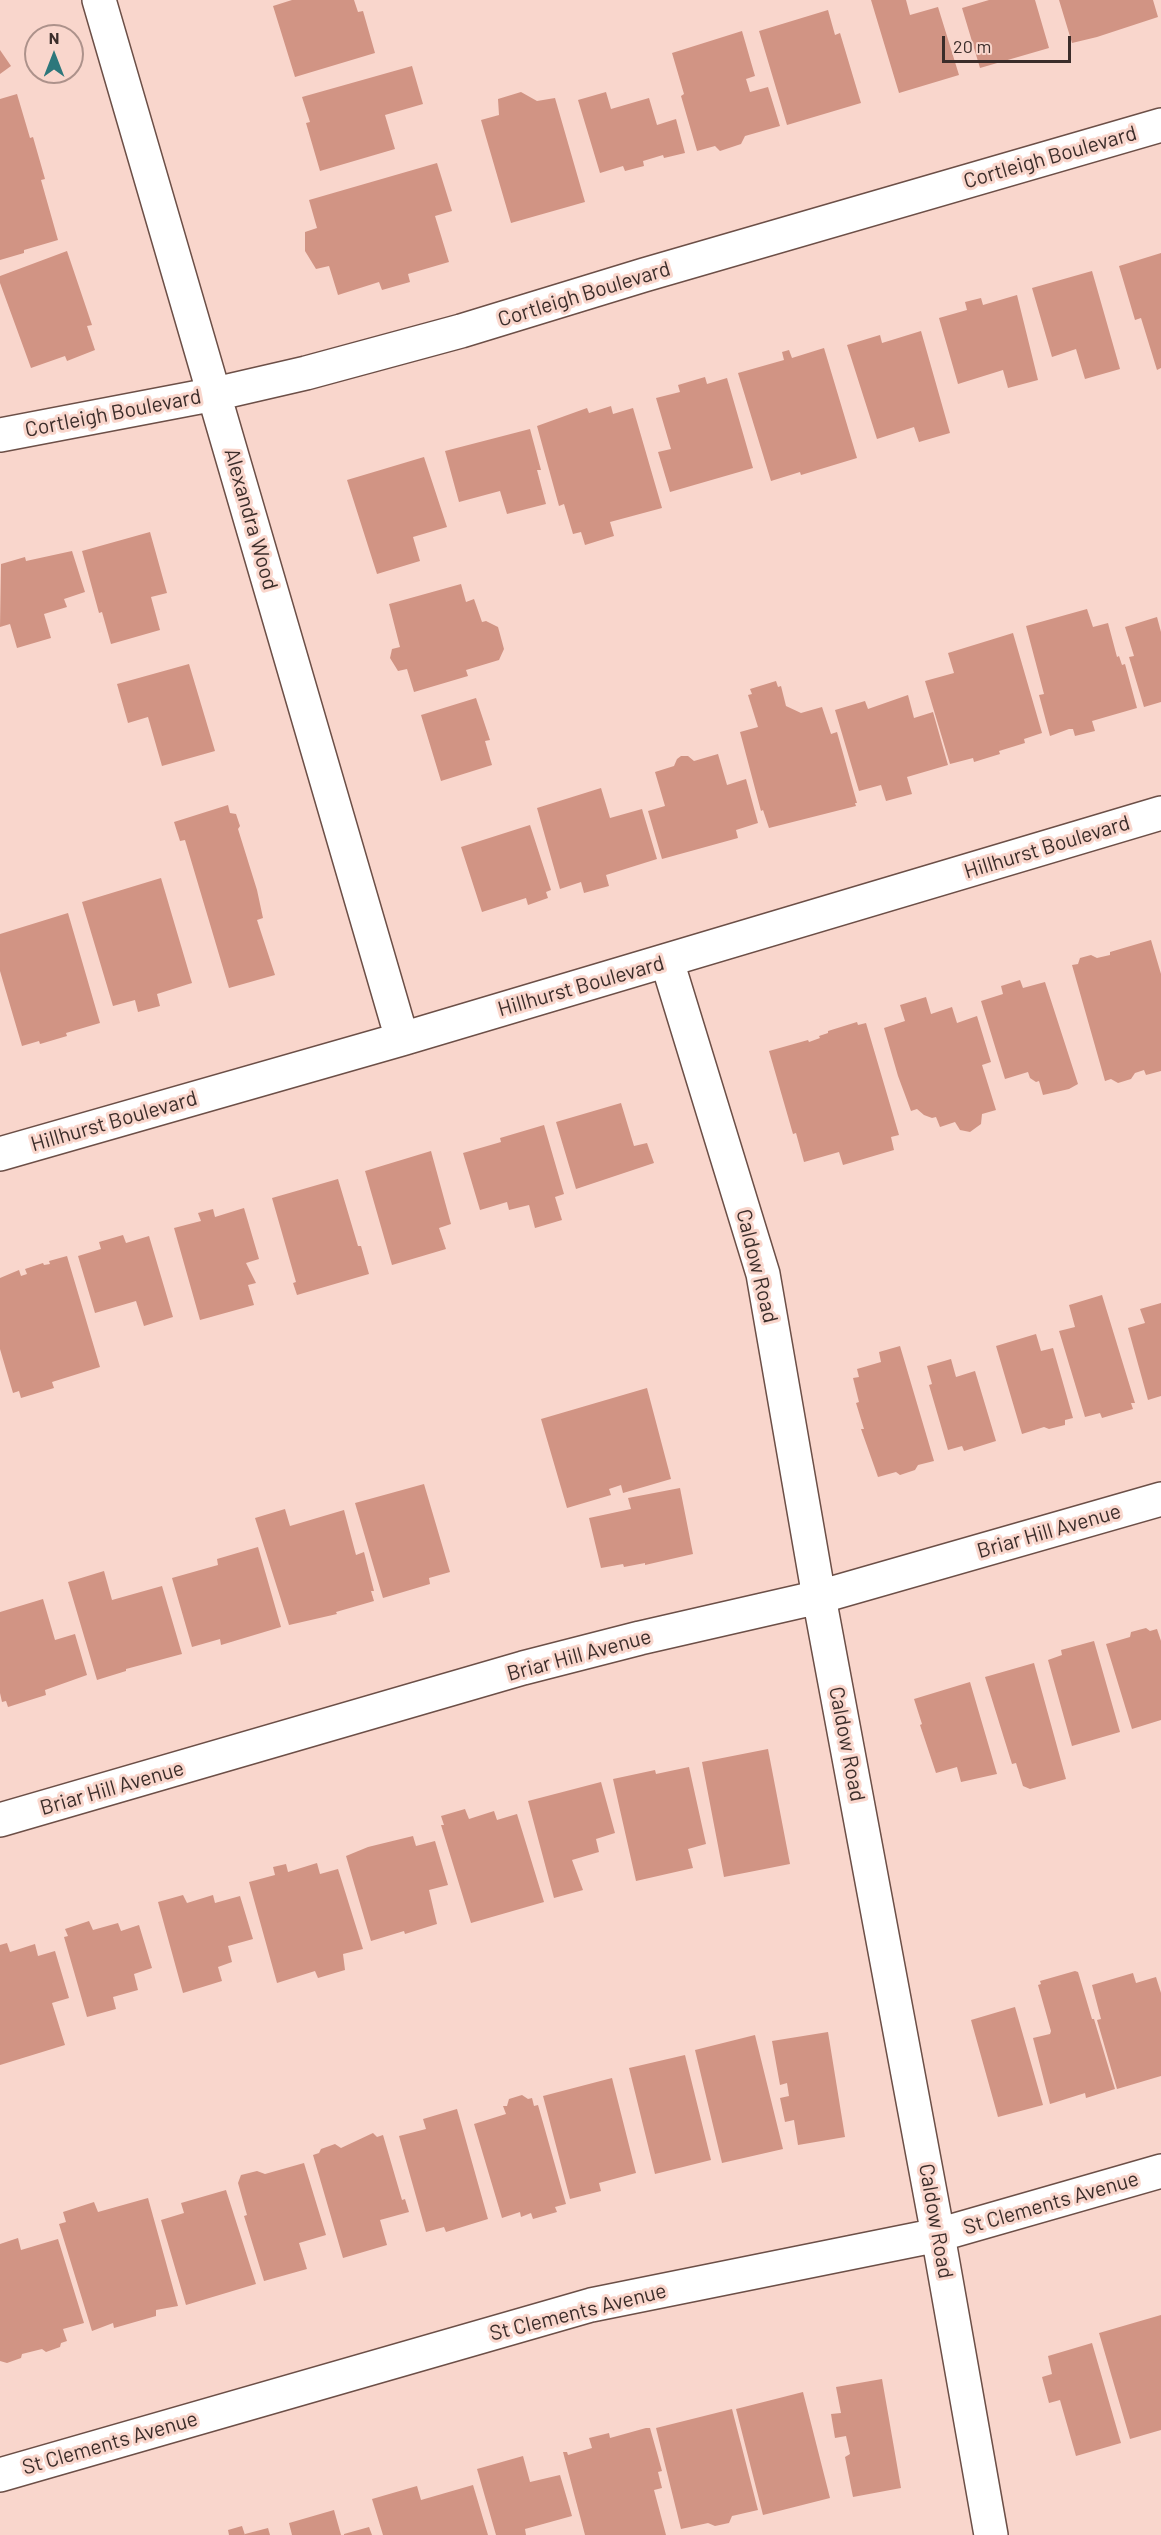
<!DOCTYPE html>
<html>
<head>
<meta charset="utf-8">
<style>
  body { margin:0 }
  #map { position:relative; width:1161px; height:2535px; overflow:hidden; background:#f9d6cc; font-family:Barlow,sans-serif }
  canvas { display:block }
  .north { position:absolute; left:24px; top:24px; width:60px; height:60px; box-sizing:border-box; background:#f9d6cc; border:2px solid #ad928b; border-radius:50%; rotate:0deg; font-size:16px; font-weight:700; line-height:24px; text-align:center; color:#3b2d2a }
  .north::after { content:''; display:block; margin:auto; width:21px; height:27px; background:#2d777b; clip-path:polygon(50% 0,100% 100%,50% 72%,0 100%) }
  .scale { position:absolute; left:942px; top:36px; width:129px; height:27px; box-sizing:border-box; border:3px solid #3b2d2a; border-top:0; padding-left:8px; font-size:18px; line-height:21px; white-space:nowrap; color:#3b2d2a; -webkit-text-stroke:4px #f9d6cc; paint-order:stroke }
</style>
</head>
<body>
<div id="map">
<canvas width="1161" height="2535"></canvas>
<div class="north">N</div>
<div class="scale">20 m</div>
</div>
<script>
const ctx = document.querySelector('canvas').getContext('2d');
ctx.lineJoin = 'round';
function fillPath(path, color) {
  ctx.fillStyle = color;
  ctx.fill(path, 'evenodd');
}
function shape(rows) {
  const path = new Path2D();
  for (const r of rows) {
    path.moveTo(r[0], r[1]);
    for (let i = 2; i < r.length; i += 2) path.lineTo(r[i], r[i + 1]);
  }
  return path;
}
function stroke(path, color, width, dash) {
  ctx.strokeStyle = color;
  ctx.lineWidth = width;
  ctx.lineCap = dash ? 'butt' : 'round';
  ctx.setLineDash(dash || []);
  ctx.stroke(path);
}
function write(font, color, halo, rows, align = 'center') {
  ctx.font = font + ' Barlow,sans-serif';
  ctx.lineWidth = 6;
  ctx.setLineDash([]);
  ctx.textBaseline = 'middle';
  ctx.strokeStyle = halo;
  ctx.fillStyle = color;
  for (const [text, x, y, turn = 0] of rows) {
    ctx.save();
    ctx.translate(x, y);
    ctx.rotate((+turn || 0) * Math.PI / 180);
    ctx.textAlign = isNaN(turn) ? turn : align;
    if (halo) ctx.strokeText(text, 0, 0);
    ctx.fillText(text, 0, 0);
    ctx.restore();
  }
}
fillPath(shape([
  [292,0,354,0,358,12,363,11,375,53,295,77,273,6],
  [871,0,906,0,910,15,938,7,959,75,899,93],
  [989,0,1035,0,1049,48,980,68,962,8],
  [1059,0,1153,0,1158,17,1097,37,1072,43],
  [828,10,835,35,840,33,861,103,787,125,759,31],
  [742,31,755,76,746,79,750,92,768,87,780,126,745,136,741,144,720,151,715,146,697,151,681,96,684,94,672,53],
  [0,50,11,66,0,74],
  [412,66,423,104,385,115,395,149,320,171,306,123,310,122,302,97],
  [521,92,537,101,555,98,585,202,511,223,481,120,499,115,498,99],
  [606,92,611,109,649,98,657,125,676,119,685,153,664,158,663,155,643,161,644,166,625,171,623,166,600,173,578,100],
  [17,94,30,138,33,137,45,179,41,180,58,240,24,250,24,253,0,260,0,99],
  [437,163,452,211,435,216,449,262,408,274,410,282,382,290,379,282,338,295,329,266,316,269,305,251,305,232,317,228,309,200],
  [67,251,92,325,87,326,95,350,67,361,65,356,31,368,0,283,0,276],
  [1161,253,1161,368,1157,370,1141,318,1135,320,1119,266],
  [1092,271,1120,369,1085,379,1076,349,1052,357,1032,288],
  [1017,295,1038,380,1008,388,1003,370,958,384,939,318,967,310,965,302,981,298,983,305],
  [921,331,950,433,919,442,914,427,877,439,847,345,880,335,882,343],
  [824,348,857,458,801,475,800,472,771,481,738,373,784,360,782,352,789,350,792,358],
  [705,377,707,384,727,378,753,468,670,492,658,452,671,449,656,398,680,392,678,385],
  [611,406,613,414,633,408,662,508,610,522,614,536,585,545,581,532,573,534,564,504,559,506,537,426,587,408,589,413],
  [530,429,541,470,537,470,546,504,507,514,500,491,459,502,445,451],
  [424,457,447,527,413,537,420,561,377,574,347,480],
  [150,532,167,593,151,597,160,630,111,644,102,612,99,613,82,551],
  [72,551,85,592,64,599,67,607,44,614,51,638,17,648,10,624,0,627,1,564,25,557,26,561],
  [461,584,466,602,474,599,482,622,486,621,498,627,504,649,499,660,466,670,468,676,414,692,407,669,398,671,390,658,392,649,400,647,389,604],
  [1087,609,1093,627,1108,623,1117,657,1119,656,1122,665,1125,664,1137,708,1092,721,1095,731,1075,736,1073,729,1069,729,1050,736,1039,695,1044,694,1026,626],
  [1157,617,1161,632,1161,702,1144,707,1129,657,1134,656,1125,627],
  [1013,633,1042,733,1024,739,1025,743,999,751,1000,754,974,762,973,758,950,764,925,681,954,673,948,653],
  [189,664,215,751,162,766,148,717,128,723,117,684],
  [776,681,778,687,781,686,786,706,801,713,822,707,831,734,837,732,857,803,855,803,856,806,769,828,763,810,761,811,740,732,758,727,748,695,752,694,750,689],
  [908,695,914,718,933,712,948,765,907,777,912,794,886,801,881,785,859,791,835,710,865,701,868,709],
  [476,698,490,740,485,741,492,765,441,781,421,715],
  [718,754,727,785,746,779,758,823,736,830,738,838,662,859,648,811,665,806,655,772,674,766,677,759,681,756,688,756,694,761],
  [601,788,610,818,642,809,657,859,606,875,609,886,584,893,581,882,560,889,537,808],
  [228,805,230,813,236,814,240,826,238,829,257,890,263,918,257,920,275,975,229,988,185,840,180,841,174,822],
  [530,825,551,890,546,892,548,898,528,905,526,898,482,912,461,847],
  [161,878,192,983,157,994,160,1006,138,1012,135,1000,113,1006,82,902],
  [68,913,100,1023,66,1033,67,1036,40,1044,39,1041,22,1046,0,971,0,934],
  [1151,940,1161,974,1161,1071,1146,1075,1144,1070,1135,1073,1131,1079,1118,1083,1111,1079,1105,1081,1072,965,1078,964,1080,958,1091,955,1097,958,1110,955,1110,952],
  [1020,980,1023,988,1045,982,1078,1084,1069,1089,1043,1095,1039,1081,1036,1082,1030,1078,1028,1072,1005,1079,981,1001,1003,994,1001,986],
  [926,997,931,1014,952,1007,957,1023,977,1016,991,1062,982,1065,996,1110,982,1114,981,1124,970,1132,960,1130,955,1122,940,1127,936,1117,932,1118,924,1115,917,1109,911,1111,898,1076,884,1028,905,1021,900,1005],
  [857,1022,858,1025,866,1023,899,1135,891,1137,894,1150,843,1165,839,1152,804,1162,796,1133,793,1134,769,1051,808,1040,809,1042,820,1038,819,1036,828,1033,828,1031],
  [621,1103,634,1146,647,1143,654,1163,576,1189,556,1122],
  [544,1125,564,1194,555,1197,562,1220,535,1228,529,1205,509,1210,507,1202,480,1210,463,1153,501,1142,500,1138],
  [431,1151,451,1224,439,1228,446,1249,392,1265,365,1171],
  [338,1179,358,1246,361,1246,369,1274,297,1295,293,1283,296,1282,272,1198],
  [244,1208,259,1259,246,1263,256,1283,248,1285,254,1305,200,1320,174,1228,201,1221,198,1213,213,1209,215,1217],
  [123,1235,126,1243,149,1236,173,1317,144,1326,136,1301,95,1313,78,1256,101,1249,99,1242],
  [67,1256,100,1367,52,1382,54,1388,21,1398,19,1391,13,1393,0,1349,0,1278,19,1270,21,1276,27,1274,25,1269,43,1263,44,1265,50,1264,49,1261],
  [1102,1295,1135,1403,1131,1403,1133,1409,1102,1418,1100,1413,1085,1417,1059,1331,1075,1327,1069,1305],
  [1161,1303,1161,1396,1148,1400,1128,1328,1145,1323,1140,1309],
  [1036,1334,1041,1351,1053,1348,1073,1418,1065,1420,1065,1425,1049,1429,1044,1427,1022,1434,996,1346],
  [900,1346,934,1461,918,1465,915,1470,900,1475,896,1472,878,1477,861,1429,864,1429,856,1403,859,1402,853,1378,859,1377,857,1369,881,1362,879,1352],
  [951,1359,956,1377,975,1371,996,1441,964,1451,962,1446,948,1450,929,1385,932,1384,927,1366],
  [647,1388,671,1479,623,1493,621,1485,609,1489,611,1495,567,1508,541,1419],
  [424,1484,450,1572,429,1578,430,1584,383,1598,355,1503],
  [680,1488,693,1554,645,1565,645,1563,624,1567,623,1564,601,1568,589,1518,631,1509,628,1498],
  [285,1509,290,1526,344,1510,356,1555,364,1552,374,1591,371,1591,374,1601,336,1612,337,1614,289,1625,255,1518],
  [258,1547,281,1627,221,1645,220,1639,192,1647,172,1578,218,1565,217,1559],
  [104,1571,112,1600,162,1586,182,1654,126,1669,126,1671,97,1680,68,1582],
  [43,1599,55,1640,75,1634,87,1675,45,1690,46,1695,8,1707,6,1701,2,1702,0,1693,0,1612],
  [1146,1628,1150,1631,1157,1629,1161,1641,1161,1720,1132,1729,1106,1644,1130,1637,1131,1632],
  [1094,1641,1120,1732,1072,1746,1048,1660,1062,1655,1061,1650],
  [1034,1663,1066,1779,1030,1789,1023,1786,1016,1763,1012,1764,985,1677],
  [970,1682,997,1774,961,1782,957,1767,936,1773,920,1725,922,1724,914,1699],
  [768,1749,790,1864,724,1877,702,1762],
  [689,1767,706,1844,688,1849,693,1868,636,1881,613,1779,655,1770,656,1774],
  [601,1782,615,1833,596,1839,599,1852,572,1860,583,1890,554,1898,528,1801],
  [465,1809,469,1819,494,1811,497,1820,517,1814,544,1902,471,1923,441,1825,444,1825,441,1816],
  [413,1836,416,1846,435,1841,448,1885,429,1890,437,1924,405,1934,404,1931,371,1941,346,1856,368,1847],
  [317,1863,320,1874,338,1869,363,1949,343,1954,345,1970,318,1978,315,1971,277,1983,249,1882,275,1875,273,1867,286,1864,288,1872],
  [183,1895,187,1903,213,1895,215,1903,240,1896,253,1939,228,1946,232,1962,218,1967,222,1981,183,1993,158,1902],
  [89,1921,93,1930,118,1923,121,1931,139,1925,152,1968,134,1974,138,1990,113,1997,116,2009,87,2017,64,1937,68,1936,65,1929],
  [7,1943,10,1952,35,1944,38,1956,55,1951,69,1998,52,2003,65,2045,0,2065,0,1945],
  [1075,1971,1078,1972,1092,2019,1094,2019,1115,2089,1086,2098,1085,2093,1050,2104,1033,2038,1050,2034,1051,2031,1038,1985,1041,1984,1040,1981],
  [1133,1973,1136,1983,1156,1977,1161,1993,1161,2076,1117,2089,1097,2020,1101,2019,1092,1985],
  [1015,2007,1043,2105,998,2117,971,2020],
  [828,2032,845,2137,798,2145,794,2120,785,2122,780,2098,789,2096,787,2083,780,2085,772,2041],
  [755,2035,783,2149,722,2163,695,2050],
  [685,2055,711,2160,655,2174,629,2068],
  [612,2078,636,2173,599,2183,601,2191,570,2199,543,2096],
  [522,2095,528,2099,532,2098,534,2106,538,2105,566,2204,555,2207,557,2212,533,2219,531,2213,521,2217,520,2212,502,2218,474,2124,506,2114,503,2106,507,2106,509,2099],
  [457,2109,488,2219,446,2232,444,2227,426,2232,399,2136,426,2129,423,2119],
  [373,2133,377,2137,383,2135,402,2200,405,2199,409,2212,380,2220,387,2245,343,2258,313,2155,319,2153,321,2149,335,2144,341,2148],
  [304,2163,326,2235,299,2243,307,2269,264,2281,244,2216,247,2215,238,2183,241,2175,257,2171,265,2174],
  [226,2190,256,2284,186,2305,161,2220,184,2213,181,2203],
  [148,2198,178,2306,156,2310,156,2316,114,2328,113,2323,92,2331,59,2224,66,2222,63,2212,94,2202,98,2212],
  [18,2238,21,2250,58,2239,84,2323,63,2329,67,2341,61,2343,60,2347,46,2352,42,2349,22,2354,21,2358,7,2363,0,2361,0,2244],
  [1161,2315,1161,2430,1130,2439,1099,2333],
  [1092,2343,1121,2443,1076,2456,1060,2400,1049,2403,1042,2377,1052,2374,1048,2356],
  [882,2379,901,2488,853,2497,845,2457,850,2454,846,2436,835,2438,831,2414,841,2413,836,2387],
  [803,2392,830,2498,763,2515,736,2409],
  [732,2409,758,2510,732,2516,729,2523,715,2526,708,2523,681,2529,656,2428],
  [646,2428,650,2428,662,2471,658,2472,662,2488,654,2490,666,2535,585,2535,563,2452,567,2452,568,2455,592,2448,589,2438,609,2433,610,2438],
  [523,2456,530,2482,560,2475,572,2516,525,2529,526,2535,496,2535,477,2469],
  [473,2485,488,2535,383,2535,372,2499,417,2486,421,2500],
  [334,2510,341,2535,292,2535,289,2523],
  [242,2526,245,2535,229,2535,228,2530],
  [369,2527,372,2535,344,2535,344,2534],
  [268,2528,270,2535,245,2535,245,2534]
]), '#d19484');
const minor = shape([
  [99,0,402,1039],
  [0,435,215,394,306,373,461,331,644,275,1161,125],
  [667,961,763,1274,819,1597,938,2235,991,2535],
  [0,1154,402,1039,1161,813],
  [0,1820,523,1668,640,1638,819,1597,1161,1499],
  [0,2475,591,2305,938,2235,1161,2171]
]);
stroke(minor, '#6c4f47', 36);
stroke(minor, '#fff', 33);
write('21px', '#3b2d2a', '#f9d6cc', [
  ["Cortleigh Boulevard",1050,157,-16],
  ["Cortleigh Boulevard",584,294,-17],
  ["Cortleigh Boulevard",113,413,-11],
  ["Alexandra Wood",251,519,74],
  ["Hillhurst Boulevard",1047,847,-17],
  ["Hillhurst Boulevard",581,986,-16],
  ["Hillhurst Boulevard",114,1121,-16],
  ["Caldow Road",757,1266,76],
  ["Briar Hill Avenue",1049,1531,-16],
  ["Briar Hill Avenue",579,1655,-15],
  ["Caldow Road",847,1744,79],
  ["Briar Hill Avenue",112,1788,-16],
  ["St Clements Avenue",1051,2203,-16],
  ["Caldow Road",936,2221,80],
  ["St Clements Avenue",578,2312,-14],
  ["St Clements Avenue",110,2443,-16]
]);
</script>
</body>
</html>
